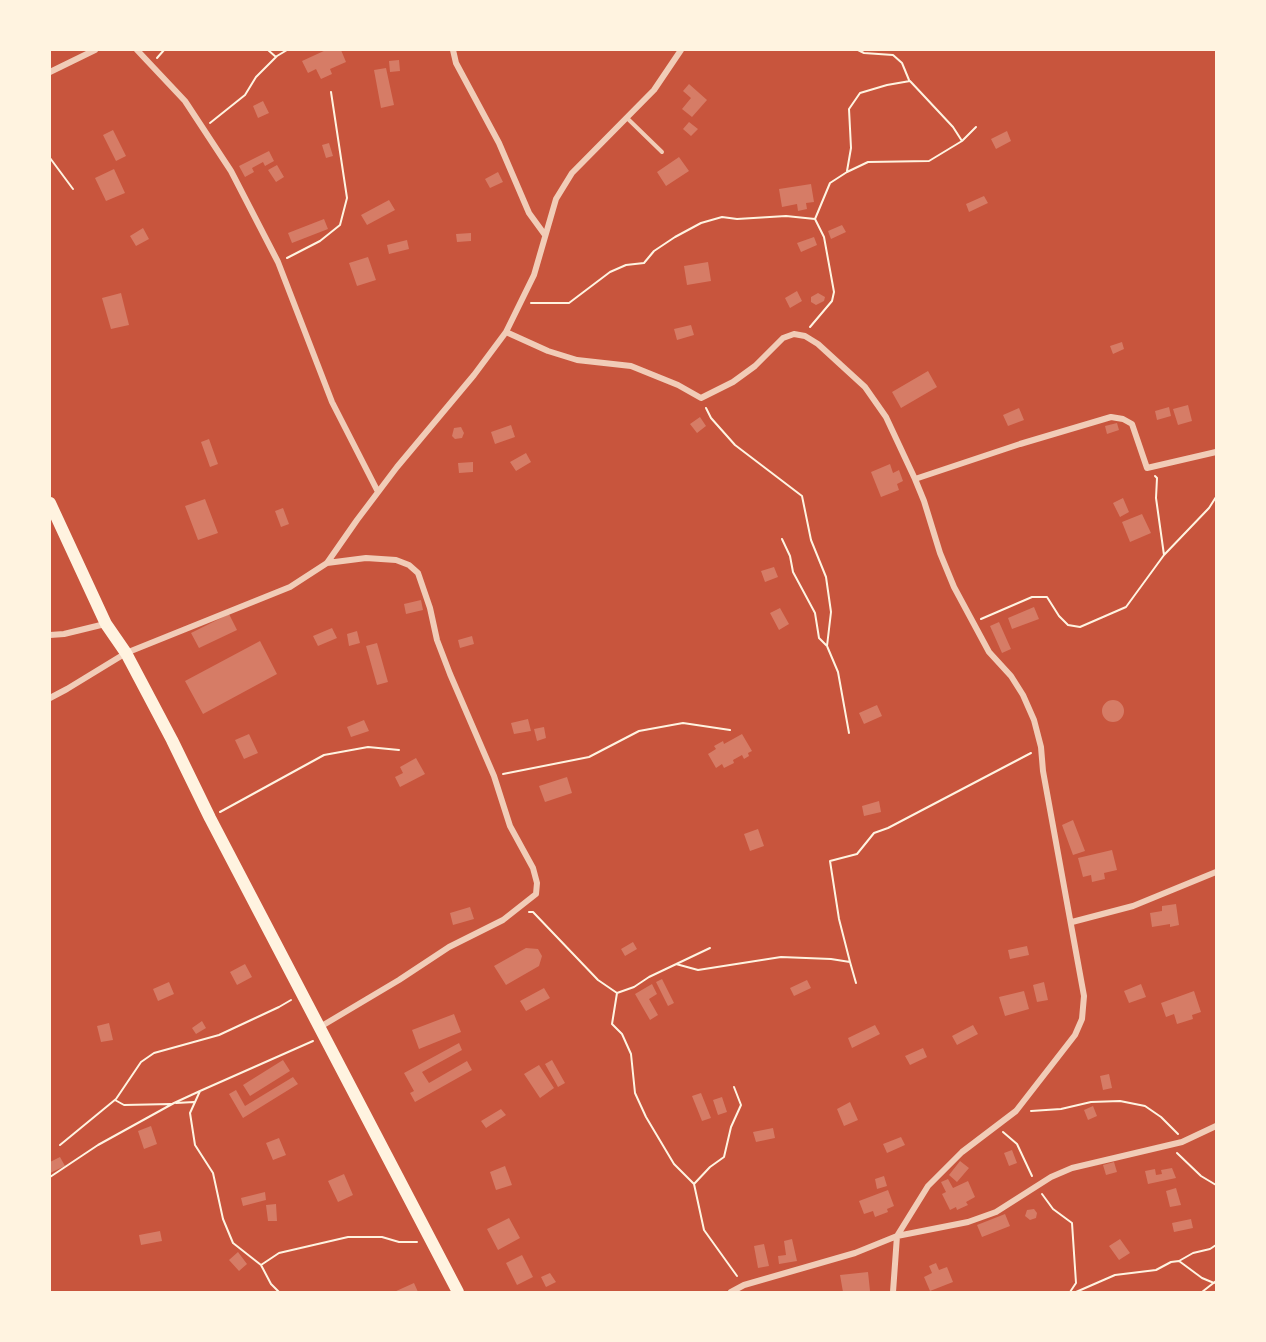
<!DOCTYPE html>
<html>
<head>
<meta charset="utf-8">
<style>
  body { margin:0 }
  #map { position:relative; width:1266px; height:1342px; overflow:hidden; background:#c8553d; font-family:"Nunito Sans",sans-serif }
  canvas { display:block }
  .frame { position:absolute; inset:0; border:51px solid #fff3e0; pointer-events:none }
</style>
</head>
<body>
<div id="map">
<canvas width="1266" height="1342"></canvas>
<div class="frame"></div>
</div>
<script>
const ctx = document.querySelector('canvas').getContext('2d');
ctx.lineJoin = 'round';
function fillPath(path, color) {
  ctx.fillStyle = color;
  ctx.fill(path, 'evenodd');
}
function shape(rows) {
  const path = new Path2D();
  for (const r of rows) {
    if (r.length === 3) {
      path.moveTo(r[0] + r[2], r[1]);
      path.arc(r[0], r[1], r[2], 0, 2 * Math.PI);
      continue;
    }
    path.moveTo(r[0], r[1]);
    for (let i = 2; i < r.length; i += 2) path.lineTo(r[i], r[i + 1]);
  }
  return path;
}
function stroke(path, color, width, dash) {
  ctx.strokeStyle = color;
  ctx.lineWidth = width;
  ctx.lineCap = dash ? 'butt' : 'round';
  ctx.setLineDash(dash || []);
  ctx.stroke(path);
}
fillPath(shape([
  [326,50,341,50,346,62,330,69,332,74,321,79,316,69,308,73,302,61],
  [399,60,400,71,390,72,389,61],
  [386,68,394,105,381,108,374,70],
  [689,84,707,100,692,117,682,109,691,98,683,91],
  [263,101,269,113,258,118,253,106],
  [689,122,698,129,691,136,683,129],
  [113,130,126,156,116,161,103,135],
  [1007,131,1011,141,996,149,991,139],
  [329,143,333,156,326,158,322,145],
  [269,151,274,161,265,166,263,162,252,168,254,172,245,177,239,166],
  [679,157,689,171,666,186,657,172],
  [277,165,284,177,276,182,268,170],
  [114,169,125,193,106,201,95,178],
  [498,172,503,182,490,188,485,179],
  [811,184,814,202,806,203,807,209,798,211,797,204,782,207,779,189],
  [984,196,988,203,969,212,966,204],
  [389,200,395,210,367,225,361,215],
  [324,219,328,229,292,243,288,233],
  [842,225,846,232,831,239,828,231],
  [143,228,149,239,136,246,130,236],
  [471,233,471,241,457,242,456,234],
  [814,237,817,245,801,252,797,243],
  [407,240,409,249,389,254,387,245],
  [368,257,376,280,357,286,349,263],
  [708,262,711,281,687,285,684,266],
  [797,291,802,301,790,308,785,298],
  [121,293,129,325,111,329,102,298],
  [818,293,825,297,824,301,816,305,811,302,811,297],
  [691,325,694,335,677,340,674,329],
  [1122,342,1124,349,1113,354,1110,346],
  [928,371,937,387,901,408,892,392],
  [1188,405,1192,421,1178,425,1173,409],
  [1169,407,1171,416,1157,420,1155,411],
  [1019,408,1024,420,1008,426,1003,415],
  [700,417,706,426,697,433,690,424],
  [1117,423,1119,430,1107,434,1105,426],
  [511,425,515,437,495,444,491,432],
  [461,427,464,433,462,438,455,439,452,436,454,428],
  [209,439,218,464,210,467,201,442],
  [526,453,531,462,516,471,510,462],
  [473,462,473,472,459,473,458,463],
  [890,464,893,473,899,470,903,481,897,484,899,490,881,497,871,472],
  [1123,498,1129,512,1120,517,1113,503],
  [205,499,218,533,198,540,185,506],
  [283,508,289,524,281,527,275,511],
  [1142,514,1151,533,1130,542,1122,522],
  [774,567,778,577,765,582,761,571],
  [421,600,423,610,406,614,404,604],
  [1034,607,1039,619,1012,629,1008,618],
  [780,608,789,624,779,630,770,613],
  [229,614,237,630,199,648,191,633],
  [999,622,1011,649,1002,653,990,626],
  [332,628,337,638,318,646,313,636],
  [357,631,360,643,349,646,347,634],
  [472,636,474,644,460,648,458,640],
  [260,641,277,674,203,714,185,681],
  [377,643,388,682,377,685,366,646],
  [1113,711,11],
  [877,705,882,716,864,724,859,713],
  [528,719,531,731,514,734,511,723],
  [364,720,369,731,351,737,347,727],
  [544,727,546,738,537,741,534,729],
  [249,734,258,753,244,759,235,740],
  [742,734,752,751,748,753,749,756,744,759,742,755,733,760,734,763,724,768,722,764,716,768,708,754,716,749,714,746,723,741,724,744],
  [416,758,425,774,400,787,395,777,403,773,400,767],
  [567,777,572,793,545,802,539,786],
  [879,801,881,812,864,816,862,806],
  [1073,820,1085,851,1073,855,1062,825],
  [758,829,764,846,750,851,744,834],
  [1112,850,1117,870,1104,873,1105,879,1092,882,1091,875,1083,877,1078,858],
  [1176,904,1179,925,1170,927,1170,924,1152,927,1150,913,1162,911,1162,906],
  [470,907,474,919,453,925,450,913],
  [633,942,637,949,625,956,621,949],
  [1027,946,1029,955,1010,959,1008,950],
  [526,948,538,949,542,956,539,966,506,985,494,966],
  [245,964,252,977,237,985,230,972],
  [662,979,674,1003,668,1006,656,982],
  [807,980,811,988,794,996,790,988],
  [169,982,174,994,158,1001,153,989],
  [1044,982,1048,1000,1037,1002,1033,985],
  [652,984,657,994,649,999,658,1015,650,1020,635,994],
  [1141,984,1146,997,1129,1003,1124,991],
  [544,988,550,998,526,1011,520,1001],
  [1024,991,1029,1009,1005,1016,999,997],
  [1194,991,1201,1012,1192,1015,1193,1019,1177,1024,1174,1014,1166,1017,1161,1003],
  [454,1014,461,1032,419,1049,412,1030],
  [202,1021,206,1028,196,1034,192,1028],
  [109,1023,113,1040,101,1042,97,1026],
  [875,1025,880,1034,852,1048,848,1038],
  [973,1025,978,1034,957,1045,952,1036],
  [459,1043,462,1050,422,1072,429,1083,467,1061,472,1070,415,1102,410,1093,414,1091,404,1073],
  [923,1048,927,1057,910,1065,905,1056],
  [283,1060,290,1071,250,1096,243,1085],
  [552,1060,565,1083,558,1087,545,1064],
  [539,1065,554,1088,540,1098,524,1074],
  [1109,1074,1112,1088,1103,1090,1100,1076],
  [293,1077,298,1084,243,1118,229,1094,236,1090,245,1106],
  [701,1093,711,1118,702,1121,692,1096],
  [722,1097,727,1112,718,1115,713,1100],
  [850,1102,858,1120,844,1126,837,1109],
  [1093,1106,1097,1116,1088,1120,1084,1110],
  [501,1109,506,1115,486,1128,481,1121],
  [151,1126,157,1144,144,1149,138,1131],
  [773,1128,775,1138,756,1142,753,1132],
  [901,1137,905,1145,887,1153,883,1144],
  [279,1138,286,1155,273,1160,266,1143],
  [1012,1150,1017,1163,1009,1166,1004,1153],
  [60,1157,65,1166,50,1173,50,1162],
  [960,1161,969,1168,957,1182,949,1175],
  [1114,1162,1117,1172,1106,1175,1103,1165],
  [505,1166,512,1185,496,1190,490,1172],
  [1172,1168,1176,1178,1148,1184,1145,1171,1155,1169,1156,1175,1162,1174,1161,1170],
  [344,1174,353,1195,338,1202,328,1181],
  [884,1176,887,1186,877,1189,875,1179],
  [948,1179,953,1188,968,1181,975,1197,966,1202,968,1205,957,1210,956,1207,950,1210,942,1194,946,1192,941,1182],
  [1176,1188,1181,1205,1170,1207,1166,1191],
  [888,1190,894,1206,887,1209,888,1212,875,1217,873,1211,864,1214,859,1201],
  [265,1192,266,1200,243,1206,241,1198],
  [276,1204,277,1221,268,1221,266,1205],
  [1034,1209,1037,1213,1036,1218,1030,1220,1025,1216,1027,1210],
  [1005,1214,1010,1226,982,1237,977,1225],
  [509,1218,520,1238,498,1250,487,1229],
  [1191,1219,1193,1228,1174,1232,1172,1223],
  [160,1231,162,1241,141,1245,139,1235],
  [792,1239,797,1261,779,1264,778,1256,786,1255,784,1241],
  [1120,1239,1130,1253,1119,1260,1109,1246],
  [764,1244,769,1266,758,1268,754,1246],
  [238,1252,247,1264,239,1271,229,1260],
  [522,1255,533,1277,517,1285,506,1263],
  [936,1263,939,1270,947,1267,953,1282,930,1291,924,1277,932,1273,929,1266],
  [868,1272,870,1291,843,1292,840,1275],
  [550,1273,556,1282,546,1287,541,1277],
  [414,1283,418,1292,394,1292]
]), '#d67c66');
stroke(shape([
  [268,50,276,57],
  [858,50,864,53,893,55,902,63,909,80],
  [157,58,164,50],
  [210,123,245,95,256,77,277,56,287,50],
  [50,158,73,189],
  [847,171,851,148,849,109,860,93,887,85,910,81,953,127,962,141],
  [287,258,320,241,340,225,347,198,331,92],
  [531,303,569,303,610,272,626,265,644,263,654,251,675,237,701,223,722,217,737,219,786,216,815,219],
  [810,327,832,301,834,292,824,237,815,219,830,183,847,172,868,162,929,161,962,141,976,127],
  [706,408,711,418,735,445,802,496,811,540,826,577,831,612,827,646],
  [1155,476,1157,478,1156,498,1164,555],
  [782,539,790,556,793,572,815,613,819,638,827,646,838,672,849,733],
  [981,619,1032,597,1047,597,1059,616,1068,625,1080,627,1126,607,1164,555,1209,508,1216,497],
  [503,774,589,757,639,731,683,723,730,730],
  [220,812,324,755,368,747,399,750],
  [529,912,533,912,598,980,617,993,634,987,649,977,710,948],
  [850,962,839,919,830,861,857,854,874,833,888,828,1031,753],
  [676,964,698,970,781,957,831,959,850,962,856,983],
  [617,993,612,1024,622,1034,631,1054,635,1093,646,1117,674,1164,694,1184],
  [734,1087,741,1105,731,1127,724,1157,710,1167,694,1184,704,1230,737,1276],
  [115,1100,124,1105,171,1104],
  [176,1103,194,1102],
  [1031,1111,1061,1109,1091,1102,1120,1101,1145,1106,1161,1117,1178,1134],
  [1003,1132,1017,1144,1032,1176],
  [60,1145,116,1099,141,1062,154,1053,219,1035,279,1007,291,1000],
  [1177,1153,1201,1176,1216,1185],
  [50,1177,98,1145,174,1103,200,1091],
  [1042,1194,1053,1209,1072,1223,1076,1283,1070,1292],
  [1179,1261,1193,1253,1210,1249,1216,1245],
  [261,1265,279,1253,348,1237,382,1237,399,1242,417,1242],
  [279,1292,271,1284,261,1265,233,1243,223,1219,213,1173,195,1145,190,1113,200,1091,313,1041],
  [1076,1292,1115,1275,1156,1270,1171,1262,1179,1261,1202,1278,1214,1283],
  [1202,1292,1216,1281]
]), '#fff3e0', 2);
stroke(shape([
  [627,118,662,152]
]), '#f1ccb7', 4);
stroke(shape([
  [137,50,185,101,231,171,278,262,332,402,378,492],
  [453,50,456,63,499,143,529,213,545,235],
  [50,72,95,50],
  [506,332,548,351,577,360,631,366,678,385,701,398,733,382,755,366,783,338,794,334,805,336,818,344,865,387,886,417,915,479,1020,444,1111,417,1123,419,1132,424,1147,468,1216,452],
  [50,635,64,634,105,624],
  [50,698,67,689,126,653,290,587,327,563,357,520,397,467,474,375,506,332,534,275,556,199,572,173,654,90,681,50],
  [1072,922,1133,906,1216,872],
  [320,1027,399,980,449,947,503,920,536,894,537,883,533,868,510,826,494,776,450,674,437,640,430,608,418,573,409,565,396,560,366,558,327,563],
  [731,1292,744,1285,855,1253,897,1236,928,1186,962,1152,1016,1111,1075,1035,1082,1019,1084,996,1043,771,1041,747,1034,720,1023,695,1011,676,989,652,954,587,940,553,924,501,915,479],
  [893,1292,897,1236,968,1222,996,1212,1051,1177,1072,1168,1182,1142,1216,1126]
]), '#f1ccb7', 6);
stroke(shape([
  [50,503,106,624,126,653,172,740,210,818,458,1292]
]), '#fff3e0', 12);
</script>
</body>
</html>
